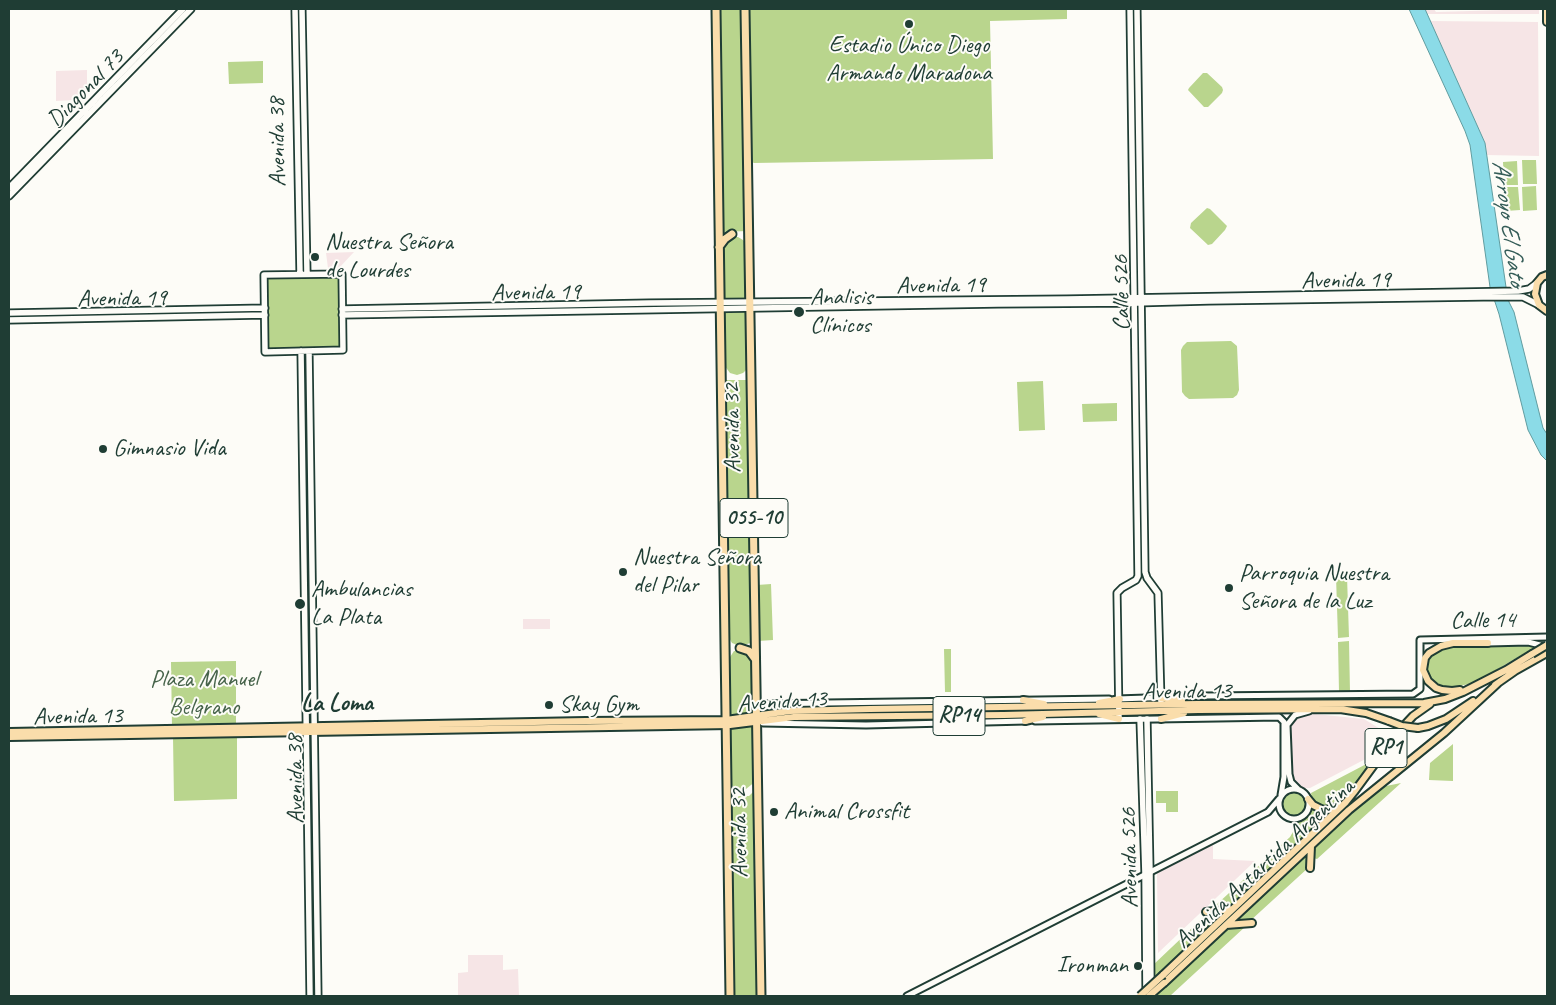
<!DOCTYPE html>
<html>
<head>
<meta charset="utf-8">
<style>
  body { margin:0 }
  #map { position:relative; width:1556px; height:1005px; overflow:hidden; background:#fdfcf7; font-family:Caveat,sans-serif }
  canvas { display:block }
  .frame { position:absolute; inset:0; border:10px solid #1f3d34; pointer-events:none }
</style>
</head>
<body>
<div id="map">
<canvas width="1556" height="1005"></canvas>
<div class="frame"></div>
</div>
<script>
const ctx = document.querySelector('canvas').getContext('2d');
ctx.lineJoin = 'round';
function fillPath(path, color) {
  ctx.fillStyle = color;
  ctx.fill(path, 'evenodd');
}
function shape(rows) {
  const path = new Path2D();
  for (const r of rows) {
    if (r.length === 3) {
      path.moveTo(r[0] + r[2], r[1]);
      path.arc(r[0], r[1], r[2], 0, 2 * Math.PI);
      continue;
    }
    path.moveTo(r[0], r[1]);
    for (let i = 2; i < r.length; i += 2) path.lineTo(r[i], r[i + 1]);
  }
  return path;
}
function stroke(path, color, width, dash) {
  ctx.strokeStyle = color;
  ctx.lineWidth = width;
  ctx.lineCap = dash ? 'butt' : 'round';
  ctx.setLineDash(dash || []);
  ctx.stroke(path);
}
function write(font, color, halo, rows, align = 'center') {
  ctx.font = font + ' Caveat,sans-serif';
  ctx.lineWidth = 4;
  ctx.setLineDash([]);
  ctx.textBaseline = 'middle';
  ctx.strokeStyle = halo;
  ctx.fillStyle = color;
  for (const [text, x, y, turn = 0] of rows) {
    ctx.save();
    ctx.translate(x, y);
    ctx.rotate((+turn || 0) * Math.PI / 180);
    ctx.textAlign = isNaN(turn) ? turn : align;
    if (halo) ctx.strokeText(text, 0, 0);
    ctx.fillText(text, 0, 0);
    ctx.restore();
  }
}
fillPath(shape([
  [1425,9,1434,9,1436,12,1539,9,1539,14,1427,14],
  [1430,21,1538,22,1539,156,1487,155,1485,143],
  [87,70,87,87,74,100,56,101,56,71],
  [354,252,339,268,328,268,326,253],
  [523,619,550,619,550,629,523,629],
  [1315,714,1364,719,1390,735,1377,753,1310,788,1304,788,1298,786,1293,781,1291,775,1290,725,1301,715],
  [1213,843,1213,859,1255,861,1158,953,1157,872],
  [468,955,503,955,503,970,518,969,519,996,458,996,458,973,468,972]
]), '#f6e5e6');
fillPath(shape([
  [718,9,744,9,747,231,722,232],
  [749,9,1067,9,1067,19,990,21,993,159,754,163,752,162],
  [263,61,263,83,229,84,228,62],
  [1203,73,1207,73,1222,87,1223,90,1222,93,1208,107,1204,107,1188,90,1189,88],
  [1522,160,1536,160,1537,184,1523,184],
  [1517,161,1518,185,1504,185,1503,162],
  [1536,186,1537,210,1523,211,1522,187],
  [1504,187,1518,187,1520,210,1506,211],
  [1207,208,1210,209,1227,226,1225,230,1212,244,1208,245,1190,228,1191,223],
  [730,237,738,237,743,240,747,246,748,300,723,301,722,246],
  [338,276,340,279,340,346,338,348,270,349,268,347,266,280,269,277],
  [723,311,748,311,748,368,743,373,737,375,730,373,724,365],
  [1231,341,1237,346,1239,390,1237,395,1233,398,1189,399,1185,396,1182,392,1181,350,1183,346,1187,342],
  [724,380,749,380,754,642,740,646,732,643,728,636],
  [1043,381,1045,430,1019,431,1017,382],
  [1117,403,1117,421,1083,422,1082,404],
  [1336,576,1347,576,1349,637,1338,638],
  [771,584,773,640,758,641,757,585],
  [1349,641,1350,692,1339,692,1338,642],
  [1528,644,1537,646,1484,677,1469,684,1454,687,1442,686,1433,681,1427,674,1426,666,1428,659,1431,654,1449,646],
  [944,649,951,649,951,692,945,692],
  [744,650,753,659,755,712,729,717,728,660,734,651],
  [236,661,236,726,172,727,171,662],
  [754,726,756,781,746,789,742,790,733,787,730,781,729,727],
  [237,736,237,799,174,801,173,737],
  [1453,744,1453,781,1429,780,1430,763],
  [1374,760,1351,793,1337,804,1327,807,1319,806,1312,800,1311,793],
  [1401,783,1317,859,1313,858,1314,847,1381,787],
  [756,789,759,996,734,996,731,806,734,800,739,796,749,796],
  [1156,791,1178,791,1178,812,1166,812,1166,803,1156,803],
  [1294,805,12],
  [1312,806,1334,810,1231,907,1216,905,1290,837,1294,830,1292,822,1304,820,1310,813],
  [1308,852,1308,868,1250,921,1233,922],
  [1211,910,1227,910,1152,981,1152,966],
  [1246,926,1170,996,1153,996,1228,927]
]), '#b9d58d');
const water = shape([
  [1409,9,1425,9,1485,143,1506,287,1509,302,1514,312,1543,428,1547,434,1547,461,1541,455,1528,430,1499,314,1490,287,1470,145,1465,131,1409,9]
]);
fillPath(water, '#8bdbe7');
stroke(water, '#609c9f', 1);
const tertiary = shape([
  [1488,643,1528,642,1540,645],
  [1117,699,1204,696,1413,694,1420,689,1420,640,1547,637],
  [756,704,1109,699],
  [1035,721,1279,717,1284,722,1284,777,1281,795],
  [763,723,866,725,1026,721],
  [1294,804,15],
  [1298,789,1291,782,1289,774,1287,725,1295,715,1309,711],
  [907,996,1268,812,1279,799]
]);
const secondary = shape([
  [295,9,300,274],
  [302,9,307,274],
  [1137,9,1145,572,1147,578,1158,593,1161,702],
  [9,188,183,9],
  [9,196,191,9],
  [342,274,343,350,265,352,264,275,342,274],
  [342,309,649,303,1067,299,1518,291,1529,289,1537,283],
  [9,313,265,308],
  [342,315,998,304,1134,303,1209,301,1483,297,1523,297,1539,305],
  [9,320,265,315],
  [301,351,310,996],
  [309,351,318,996],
  [1119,719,1117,593,1122,588,1136,580,1138,576,1130,9],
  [1140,719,1145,874,1146,996],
  [1147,719,1150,872,1151,989]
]);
const primary = shape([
  [1547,9,1547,22],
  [1547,275,1542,277,1537,283,1535,294,1539,305,1547,311],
  [1495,685,1515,671,1547,653],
  [1460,690,1452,691,1442,690,1436,688,1428,681,1423,670,1425,658,1429,653,1441,646,1453,643,1488,643],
  [1161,698,1182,701],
  [1023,700,1044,704],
  [1099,703,1120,699],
  [1099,714,1119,719],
  [1161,719,1184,713],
  [1025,721,1043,717],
  [1418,728,1428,726,1446,719,1473,701],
  [9,732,586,721,726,720,790,711,870,709,1198,704,1424,703,1445,699,1463,692,1506,670,1532,654],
  [9,737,730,725,794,717,1004,715,1198,710,1340,709,1366,713,1389,721],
  [1308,799,1313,805,1323,810,1332,809,1338,806],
  [1310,868,1311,846],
  [1206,912,1232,909],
  [1226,925,1252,923],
  [1163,975,1346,802,1354,792,1399,731,1413,716,1430,704],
  [1164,983,1349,810,1444,733,1498,683]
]);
const trunk = shape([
  [716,9,730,996],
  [745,9,761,996],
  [719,247,725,239,732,234],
  [740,648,749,651,755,659]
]);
stroke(tertiary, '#1f3d34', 9);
stroke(secondary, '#1f3d34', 9);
stroke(primary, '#1f3d34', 10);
stroke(trunk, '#1f3d34', 11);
stroke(tertiary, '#fdfcf7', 5);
stroke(secondary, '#fdfcf7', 5.5);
stroke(primary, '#faddab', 6);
stroke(trunk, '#faddab', 7);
const primaryBridge = shape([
  [1532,654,1547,645],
  [1389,721,1402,726,1418,728],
  [1140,996,1163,975],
  [1149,996,1164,983]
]);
stroke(primaryBridge, '#1f3d34', 10, []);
stroke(primaryBridge, '#faddab', 6);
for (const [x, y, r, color] of [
  [909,24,5,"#1f3d34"],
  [315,257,5,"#1f3d34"],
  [799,312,6,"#1f3d34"],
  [103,449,5,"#1f3d34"],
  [623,572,5,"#1f3d34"],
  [1229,588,5,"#1f3d34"],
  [300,604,6,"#1f3d34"],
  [549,705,5,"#1f3d34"],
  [774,812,5,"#1f3d34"],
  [1138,966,5,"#1f3d34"]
]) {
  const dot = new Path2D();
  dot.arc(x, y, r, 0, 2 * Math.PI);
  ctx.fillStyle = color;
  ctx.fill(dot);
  stroke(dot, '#fdfcf7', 2);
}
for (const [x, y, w] of [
  [754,518,68],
  [959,716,52],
  [1386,748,42]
]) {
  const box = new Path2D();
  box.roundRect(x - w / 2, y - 19.5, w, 39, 4);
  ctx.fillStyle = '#fdfcf7';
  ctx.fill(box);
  stroke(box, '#1f3d34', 1);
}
write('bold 22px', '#1f3d34', null, [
  ["055-10",754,518],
  ["RP14",959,716],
  ["RP1",1386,748]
]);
write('24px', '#1f3d34', '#fdfcf7', [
  ["Estadio Único Diego",909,46,"center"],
  ["Armando Maradona",909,74,"center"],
  ["Nuestra Señora",325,243],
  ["de Lourdes",325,271],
  ["Analisis",810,298],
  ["Clínicos",810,326],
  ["Gimnasio Vida",113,449],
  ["Nuestra Señora",633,558],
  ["del Pilar",633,586],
  ["Parroquia Nuestra",1239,574],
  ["Señora de la Luz",1239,602],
  ["Ambulancias",311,590],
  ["La Plata",311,618],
  ["Skay Gym",559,705],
  ["Animal Crossfit",784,812],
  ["Ironman",1128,966,"right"]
], 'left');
write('24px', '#1f3d34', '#fdfcf7', [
  ["Diagonal 73",86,89,-46],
  ["Avenida 38",278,142,-91],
  ["Avenida 19",1346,281,-1],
  ["Avenida 19",941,286,-1],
  ["Avenida 19",536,293,-1],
  ["Calle 526",1122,293,-91],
  ["Avenida 19",122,299,-1],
  ["Avenida 32",733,428,-91],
  ["Calle 14",1483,621,-1],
  ["Avenida 13",1187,692,-1],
  ["Avenida 13",782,702,-4],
  ["Avenida 13",78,717,-1],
  ["Avenida 38",296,779,-91],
  ["Avenida 32",740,833,-91],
  ["Avenida 526",1130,858,-91],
  ["Avenida Antártida Argentina",1265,864,-43]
]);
write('24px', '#46634a', '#fdfcf7', [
  ["Plaza Manuel",204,680],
  ["Belgrano",204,708]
]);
write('italic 25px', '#355d58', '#fdfcf7', [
  ["Arroyo El Gato",1508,223,82]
]);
write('bold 25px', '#1f3d34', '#fdfcf7', [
  ["La Loma",337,703]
]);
</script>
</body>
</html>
